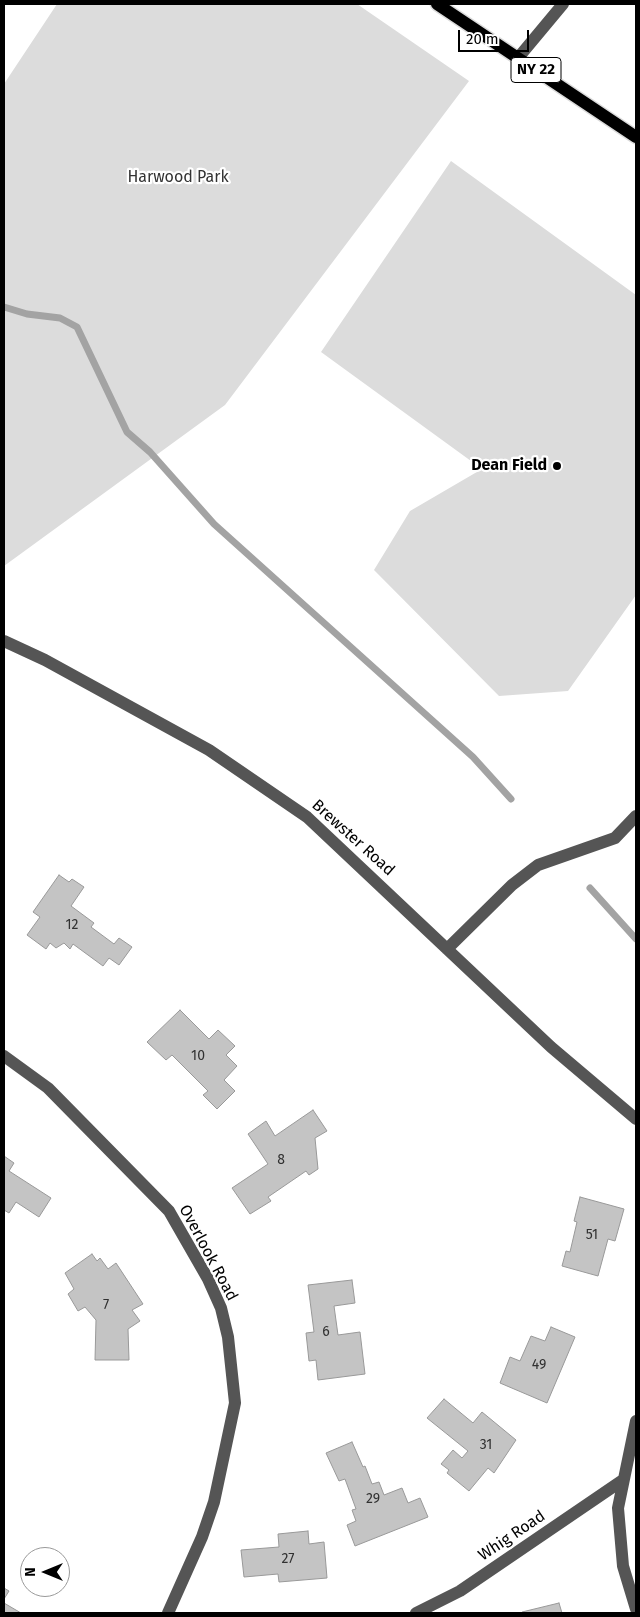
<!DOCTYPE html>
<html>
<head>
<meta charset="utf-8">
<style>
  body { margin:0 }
  #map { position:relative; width:640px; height:1617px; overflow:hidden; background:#fff; font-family:"Fira Sans",sans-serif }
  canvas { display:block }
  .frame { position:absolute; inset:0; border:5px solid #000; pointer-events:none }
  .north { position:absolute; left:20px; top:1547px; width:50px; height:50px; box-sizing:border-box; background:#fff; border:1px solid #999; border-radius:50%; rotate:270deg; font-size:14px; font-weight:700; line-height:20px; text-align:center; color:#000 }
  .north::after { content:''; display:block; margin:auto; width:18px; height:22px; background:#000; clip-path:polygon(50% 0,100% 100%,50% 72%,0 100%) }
  .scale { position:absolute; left:458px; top:30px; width:71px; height:22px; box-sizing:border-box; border:2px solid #000; border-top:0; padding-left:6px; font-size:15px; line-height:18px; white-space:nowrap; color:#000; -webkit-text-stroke:4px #fff; paint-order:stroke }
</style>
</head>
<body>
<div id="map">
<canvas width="640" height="1617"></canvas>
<div class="frame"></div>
<div class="north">N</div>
<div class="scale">20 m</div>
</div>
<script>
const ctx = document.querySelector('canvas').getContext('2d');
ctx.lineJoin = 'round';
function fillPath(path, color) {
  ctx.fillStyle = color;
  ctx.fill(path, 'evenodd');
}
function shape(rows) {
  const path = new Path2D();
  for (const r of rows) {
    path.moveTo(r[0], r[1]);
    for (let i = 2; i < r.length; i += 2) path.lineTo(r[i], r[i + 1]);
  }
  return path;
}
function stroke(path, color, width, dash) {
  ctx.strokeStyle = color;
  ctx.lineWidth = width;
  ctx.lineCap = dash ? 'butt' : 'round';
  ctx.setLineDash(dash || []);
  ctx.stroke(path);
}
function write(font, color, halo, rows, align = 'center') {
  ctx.font = font + ' "Fira Sans",sans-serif';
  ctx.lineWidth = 4.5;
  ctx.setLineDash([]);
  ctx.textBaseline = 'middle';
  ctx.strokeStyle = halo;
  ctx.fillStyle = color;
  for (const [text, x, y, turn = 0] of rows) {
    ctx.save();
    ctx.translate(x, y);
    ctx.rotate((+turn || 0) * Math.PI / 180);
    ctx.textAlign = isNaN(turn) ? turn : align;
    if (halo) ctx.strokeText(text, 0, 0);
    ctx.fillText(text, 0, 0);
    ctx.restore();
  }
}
fillPath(shape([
  [57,4,357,4,469,81,225,405,4,566,4,84],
  [451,161,636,295,636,595,568,691,499,696,374,570,410,511,482,469,321,352]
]), '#dcdcdc');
stroke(shape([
  [4,307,27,314,60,318,77,327,127,432,150,452,214,524,473,757,511,799],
  [590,888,636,939]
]), '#a3a3a3', 7);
const building = shape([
  [59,875,69,882,72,879,84,887,71,906,94,923,91,927,114,944,119,938,132,947,119,965,109,958,103,966,73,944,70,949,64,943,56,948,50,943,46,949,27,935,40,917,33,912,59,875],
  [180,1010,209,1039,218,1030,235,1046,226,1055,237,1066,224,1080,235,1091,217,1109,203,1095,208,1091,172,1055,166,1060,147,1042,180,1010],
  [313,1110,327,1131,315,1138,318,1169,309,1175,306,1171,268,1197,271,1201,250,1214,232,1188,268,1164,248,1134,266,1121,275,1136,313,1110],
  [4,1156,14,1163,9,1171,51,1198,39,1217,16,1202,9,1213,4,1210,4,1156],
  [580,1197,624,1209,615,1241,608,1239,598,1276,562,1266,566,1251,570,1252,577,1222,574,1221,580,1197],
  [92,1254,97,1261,100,1258,108,1269,116,1263,143,1304,132,1310,140,1321,128,1329,129,1360,95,1360,96,1320,85,1307,78,1311,68,1294,74,1289,65,1273,92,1254],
  [352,1280,355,1303,334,1306,338,1335,360,1332,365,1374,318,1380,316,1360,309,1361,306,1333,314,1332,308,1285,352,1280],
  [551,1327,575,1337,547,1403,500,1383,510,1357,520,1361,531,1336,545,1341,551,1327],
  [444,1399,473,1423,482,1412,516,1440,494,1473,488,1468,469,1491,447,1473,449,1470,441,1464,453,1450,462,1458,468,1451,427,1418,444,1399],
  [352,1442,363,1467,365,1466,372,1484,379,1482,384,1495,402,1488,408,1503,420,1498,428,1517,355,1546,347,1525,356,1521,352,1510,356,1509,345,1479,339,1481,326,1453,352,1442],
  [308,1531,309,1544,324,1542,327,1578,279,1582,278,1574,244,1577,241,1550,279,1547,278,1534,308,1531],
  [4,1588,9,1591,4,1599,4,1588],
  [4,1603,21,1613,4,1613,4,1603],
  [559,1603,562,1613,522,1613,522,1612,559,1603]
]);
fillPath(building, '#c4c4c4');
stroke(building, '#999', 1);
const major = shape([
  [437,4,636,137]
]);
stroke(major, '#dbdbdb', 15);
stroke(shape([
  [518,58,563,4],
  [4,641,45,660,209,750,307,817,551,1047,636,1119],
  [447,949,512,885,538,865,615,838,636,816],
  [4,1056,48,1088,169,1211,208,1279,221,1308,228,1337,235,1403,214,1502,202,1537,168,1613],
  [636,1421,618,1508,623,1566,636,1609],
  [416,1613,460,1591,623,1480]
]), '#555', 12);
stroke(major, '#000', 12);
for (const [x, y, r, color] of [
  [557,466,5,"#000"]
]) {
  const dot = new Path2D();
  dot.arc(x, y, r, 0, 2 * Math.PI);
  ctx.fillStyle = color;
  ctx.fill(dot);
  stroke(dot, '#fff', 2);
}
write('14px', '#313131', null, [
  ["12",72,925],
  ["10",198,1056],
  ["8",281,1160],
  ["51",592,1235],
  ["7",106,1305],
  ["6",326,1332],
  ["49",539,1365],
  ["31",486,1445],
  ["29",373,1499],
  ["27",288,1559]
]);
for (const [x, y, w] of [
  [536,70,50]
]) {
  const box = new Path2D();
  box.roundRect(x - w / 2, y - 12.5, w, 25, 4);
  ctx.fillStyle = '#fff';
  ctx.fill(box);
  stroke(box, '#000', 1);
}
write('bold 15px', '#000', null, [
  ["NY 22",536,70]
]);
write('16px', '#333', '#fff', [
  ["Harwood Park",178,178]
]);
write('bold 16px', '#000', '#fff', [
  ["Dean Field",547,466]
], 'right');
write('16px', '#000', '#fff', [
  ["Brewster Road",353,838,42],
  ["Overlook Road",208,1253,62],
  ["Whig Road",512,1536,-34]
]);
</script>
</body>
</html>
